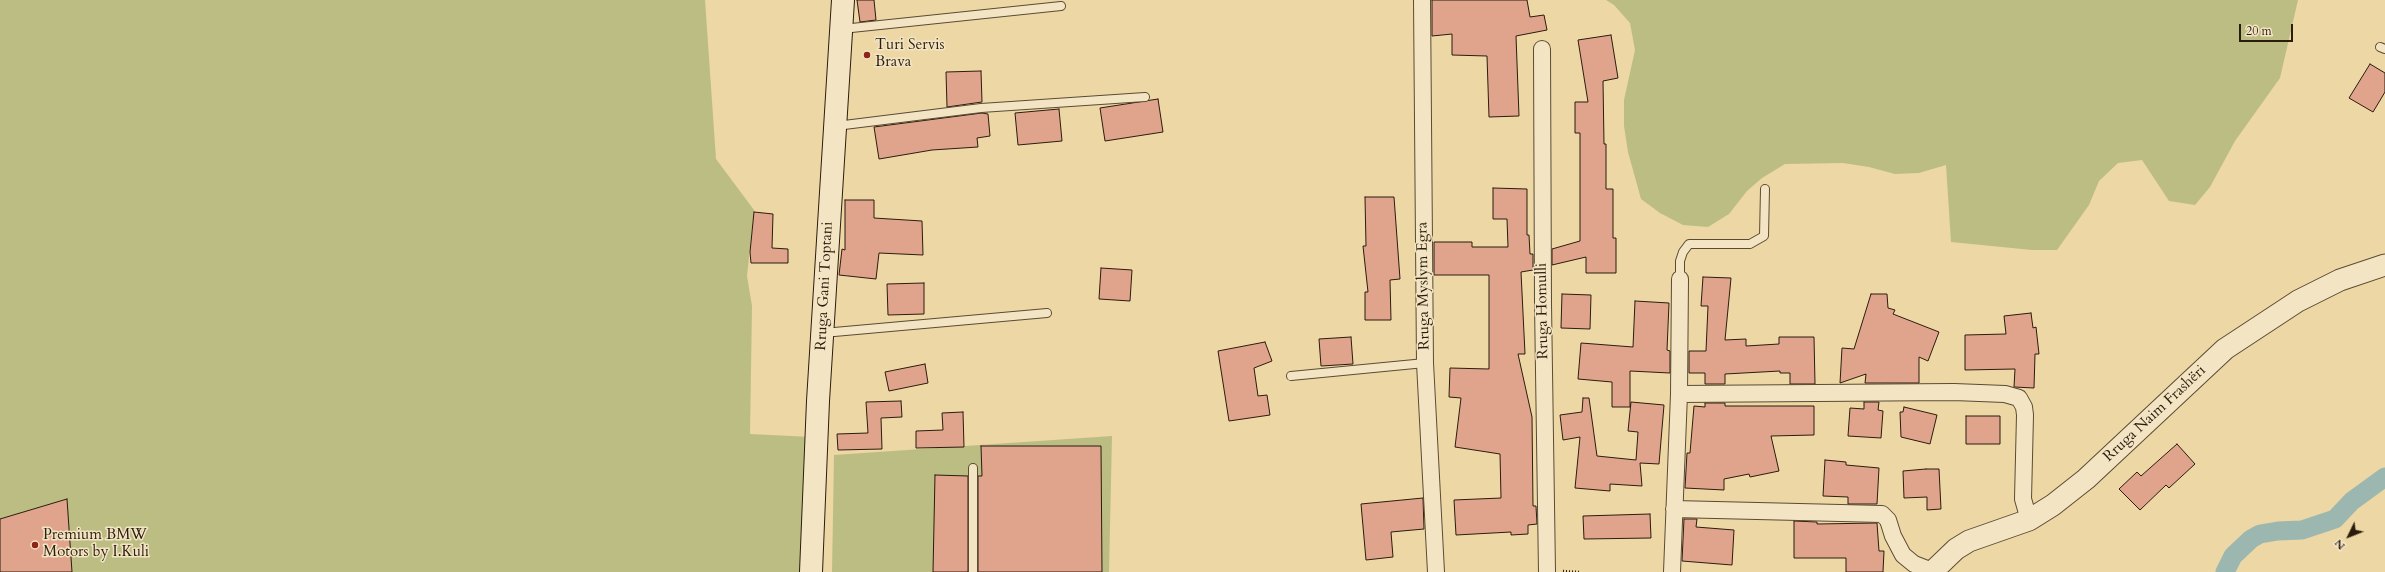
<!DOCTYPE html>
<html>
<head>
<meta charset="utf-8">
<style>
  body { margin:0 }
  #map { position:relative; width:2385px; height:572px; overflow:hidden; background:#ecd7a5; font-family:Cardo,serif }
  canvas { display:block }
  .north { position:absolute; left:2329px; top:516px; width:40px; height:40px; -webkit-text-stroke:3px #f3e5c4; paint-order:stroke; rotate:227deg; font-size:11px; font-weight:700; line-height:16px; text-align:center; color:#2b1c0e }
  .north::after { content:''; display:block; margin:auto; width:14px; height:18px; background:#2b1c0e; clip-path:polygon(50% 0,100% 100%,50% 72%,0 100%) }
  .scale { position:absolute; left:2239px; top:24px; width:54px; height:18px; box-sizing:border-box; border:2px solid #2b1c0e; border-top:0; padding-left:5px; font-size:12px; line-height:14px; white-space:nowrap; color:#2b1c0e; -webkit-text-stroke:3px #f3e5c4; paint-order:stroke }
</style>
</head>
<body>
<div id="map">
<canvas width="2385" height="572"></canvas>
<div class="north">N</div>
<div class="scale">20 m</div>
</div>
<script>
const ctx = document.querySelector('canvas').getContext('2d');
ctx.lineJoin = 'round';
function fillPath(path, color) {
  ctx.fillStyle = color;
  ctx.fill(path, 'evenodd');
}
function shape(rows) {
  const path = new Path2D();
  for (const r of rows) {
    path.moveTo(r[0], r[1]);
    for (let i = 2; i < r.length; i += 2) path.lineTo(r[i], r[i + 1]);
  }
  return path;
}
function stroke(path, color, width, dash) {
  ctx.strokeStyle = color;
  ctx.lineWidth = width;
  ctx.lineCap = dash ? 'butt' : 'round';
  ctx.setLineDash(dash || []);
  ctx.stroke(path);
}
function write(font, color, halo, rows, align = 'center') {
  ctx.font = font + ' Cardo,serif';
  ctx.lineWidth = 3;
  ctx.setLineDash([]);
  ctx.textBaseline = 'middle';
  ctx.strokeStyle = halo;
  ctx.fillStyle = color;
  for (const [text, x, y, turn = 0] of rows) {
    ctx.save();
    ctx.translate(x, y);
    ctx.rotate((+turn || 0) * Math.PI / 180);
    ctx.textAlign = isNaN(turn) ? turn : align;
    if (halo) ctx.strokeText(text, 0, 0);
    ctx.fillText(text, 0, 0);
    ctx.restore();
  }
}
fillPath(shape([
  [0,0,705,0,716,159,754,210,747,276,752,306,750,434,811,437,804,572,72,572,67,499,0,519],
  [1606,0,2298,0,2280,78,2235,141,2210,187,2195,205,2169,201,2142,160,2118,163,2099,181,2089,205,2057,250,2032,250,1951,242,1946,165,1919,173,1895,174,1869,167,1843,163,1785,164,1762,178,1747,191,1729,214,1708,227,1683,225,1660,213,1641,199,1628,152,1624,126,1624,100,1635,50,1630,23,1614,5],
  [1112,436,1109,572,832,572,834,455]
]), '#bcbd83');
stroke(shape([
  [2225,572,2233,556,2251,539,2260,534,2278,531,2302,530,2335,519,2352,501,2385,477]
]), '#9cb7b0', 19);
const building = shape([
  [857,0,874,0,876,20,860,22,857,0],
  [1432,0,1527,0,1530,17,1544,15,1547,30,1516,36,1519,116,1489,117,1487,56,1452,55,1452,34,1432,36,1432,0],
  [1611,35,1618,78,1603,81,1604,144,1606,144,1606,189,1613,189,1613,238,1616,238,1616,273,1586,273,1586,257,1552,265,1552,249,1580,241,1580,133,1575,133,1575,102,1588,102,1578,40,1611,35],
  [2370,64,2385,73,2385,92,2373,112,2349,98,2370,64],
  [981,71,982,102,947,107,946,72,981,71],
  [1158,99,1163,132,1105,141,1100,108,1158,99],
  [1059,109,1062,141,1018,145,1015,113,1059,109],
  [982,113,988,114,990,136,977,138,978,147,932,150,879,159,874,127,982,113],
  [1493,188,1527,189,1527,235,1529,235,1530,254,1533,254,1533,270,1521,272,1525,354,1518,354,1532,417,1533,506,1536,506,1537,524,1528,525,1528,534,1511,535,1511,532,1456,535,1454,500,1501,498,1500,454,1455,447,1461,398,1449,397,1450,368,1489,369,1489,275,1434,275,1434,242,1472,242,1472,247,1508,247,1507,219,1493,219,1493,188],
  [1365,197,1394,197,1400,279,1390,280,1391,320,1365,320,1365,292,1368,292,1363,246,1366,246,1365,197],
  [845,200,874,200,874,218,922,221,923,255,879,253,876,279,839,275,842,249,845,250,845,200],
  [754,212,773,214,772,248,788,249,788,263,751,263,750,252,754,212],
  [1101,268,1132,270,1130,301,1099,299,1101,268],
  [1703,277,1731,278,1725,340,1746,339,1746,346,1779,344,1779,337,1814,337,1815,384,1790,384,1790,373,1780,373,1780,371,1725,374,1725,384,1705,384,1705,373,1689,373,1689,351,1706,351,1708,306,1701,306,1703,277],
  [924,283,924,314,888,315,887,284,924,283],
  [1562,294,1591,295,1590,329,1561,328,1562,294],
  [1871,294,1887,294,1888,308,1895,310,1893,314,1939,332,1928,361,1919,357,1919,383,1865,383,1866,374,1840,383,1842,348,1854,349,1871,294],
  [1635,301,1669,303,1667,350,1670,351,1670,373,1630,371,1630,407,1612,407,1612,382,1578,379,1581,343,1633,347,1635,301],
  [2031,313,2033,328,2036,327,2039,354,2035,354,2034,388,2014,387,2015,369,1965,370,1965,335,2006,334,2004,316,2031,313],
  [1351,337,1353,364,1321,366,1319,339,1351,337],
  [1265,342,1272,361,1254,368,1258,396,1267,395,1270,415,1229,421,1218,351,1265,342],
  [925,364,928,383,889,391,885,372,925,364],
  [1583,398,1589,398,1597,456,1636,460,1638,432,1628,431,1631,402,1664,405,1659,464,1640,463,1642,486,1610,484,1610,491,1575,488,1580,437,1563,440,1560,415,1582,412,1583,398],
  [901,401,902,417,881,418,882,449,838,450,837,434,868,433,866,402,901,401],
  [1864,402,1879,402,1878,410,1883,411,1881,438,1848,436,1850,408,1864,409,1864,402],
  [1705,403,1725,403,1725,406,1814,406,1814,435,1771,436,1779,471,1750,477,1749,474,1724,479,1724,490,1685,488,1687,453,1690,453,1694,406,1705,407,1705,403],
  [1904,407,1937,415,1930,444,1901,437,1900,412,1903,412,1904,407],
  [963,412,964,447,916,448,916,431,943,430,942,413,963,412],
  [1966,416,2000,416,2000,444,1966,444,1966,416],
  [2177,444,2195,464,2169,488,2166,485,2140,510,2119,489,2137,472,2141,476,2177,444],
  [981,446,1101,446,1102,572,978,572,978,476,982,476,981,446],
  [1825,460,1846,462,1846,465,1879,468,1877,504,1848,504,1848,497,1823,496,1825,460],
  [1926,469,1939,469,1941,509,1927,510,1927,497,1904,498,1903,471,1926,469],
  [935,475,968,476,968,572,933,572,935,475],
  [1423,498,1424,529,1391,532,1393,557,1366,560,1361,504,1423,498],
  [67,499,72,572,0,572,0,519,67,499],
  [1650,514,1651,538,1584,539,1583,516,1650,514],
  [1684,519,1697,519,1696,527,1734,530,1732,565,1682,561,1684,519],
  [1794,521,1817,522,1817,524,1877,523,1879,551,1884,551,1883,572,1846,572,1846,558,1794,558,1794,521]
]);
fillPath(building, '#e0a38c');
stroke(building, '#2b1c0e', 1);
const service = shape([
  [842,29,1061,6],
  [2380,47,2385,49],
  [836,126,981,108,1145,97],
  [1680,279,1680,261,1683,252,1689,244,1750,244,1764,236,1765,189],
  [823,333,1047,313],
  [1291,376,1425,363],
  [973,572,973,468]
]);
const minor = shape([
  [1422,0,1425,363,1436,572],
  [1542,49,1543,304,1547,572],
  [1679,394,1954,392,2005,394,2019,398,2024,407,2025,415,2023,499,2029,520],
  [1674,509,1882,514,1888,520,1893,536,1903,555,1914,564,1932,571],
  [1672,572,1679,394,1680,279]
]);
const tertiary = shape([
  [1932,572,1956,549,1969,541,2029,520,2053,505,2086,479,2225,349,2298,301,2340,280,2385,265]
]);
const secondary = shape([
  [811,572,818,401,843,0]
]);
stroke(service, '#5b4b34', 10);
stroke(minor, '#5b4b34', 18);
stroke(tertiary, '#5b4b34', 23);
stroke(secondary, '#2b1c0e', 24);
stroke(shape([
  [1563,571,1579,572]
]), '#2b1c0e', 2.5, [1, 2]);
stroke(service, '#f3e5c4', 8);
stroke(minor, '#f3e5c4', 16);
stroke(tertiary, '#f3e5c4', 21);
stroke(secondary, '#f3e5c4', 22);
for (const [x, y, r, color] of [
  [867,55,4,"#8f2418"],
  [35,545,4,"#8f2418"]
]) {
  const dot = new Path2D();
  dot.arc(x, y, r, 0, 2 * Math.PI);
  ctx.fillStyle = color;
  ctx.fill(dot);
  stroke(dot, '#f3e5c4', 1.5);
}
write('15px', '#2b1c0e', '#f3e5c4', [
  ["Turi Servis",875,46],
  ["Brava",875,63],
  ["Premium BMW",43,536],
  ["Motors by I.Kuli",43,553]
], 'left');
write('15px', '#2b1c0e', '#f3e5c4', [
  ["Rruga Gani Toptani",825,286,-87],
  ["Rruga Myslym Egra",1424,286,-91],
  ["Rruga Homulli",1543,311,-91],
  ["Rruga Naim Frashëri",2155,414,-43]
]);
</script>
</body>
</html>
